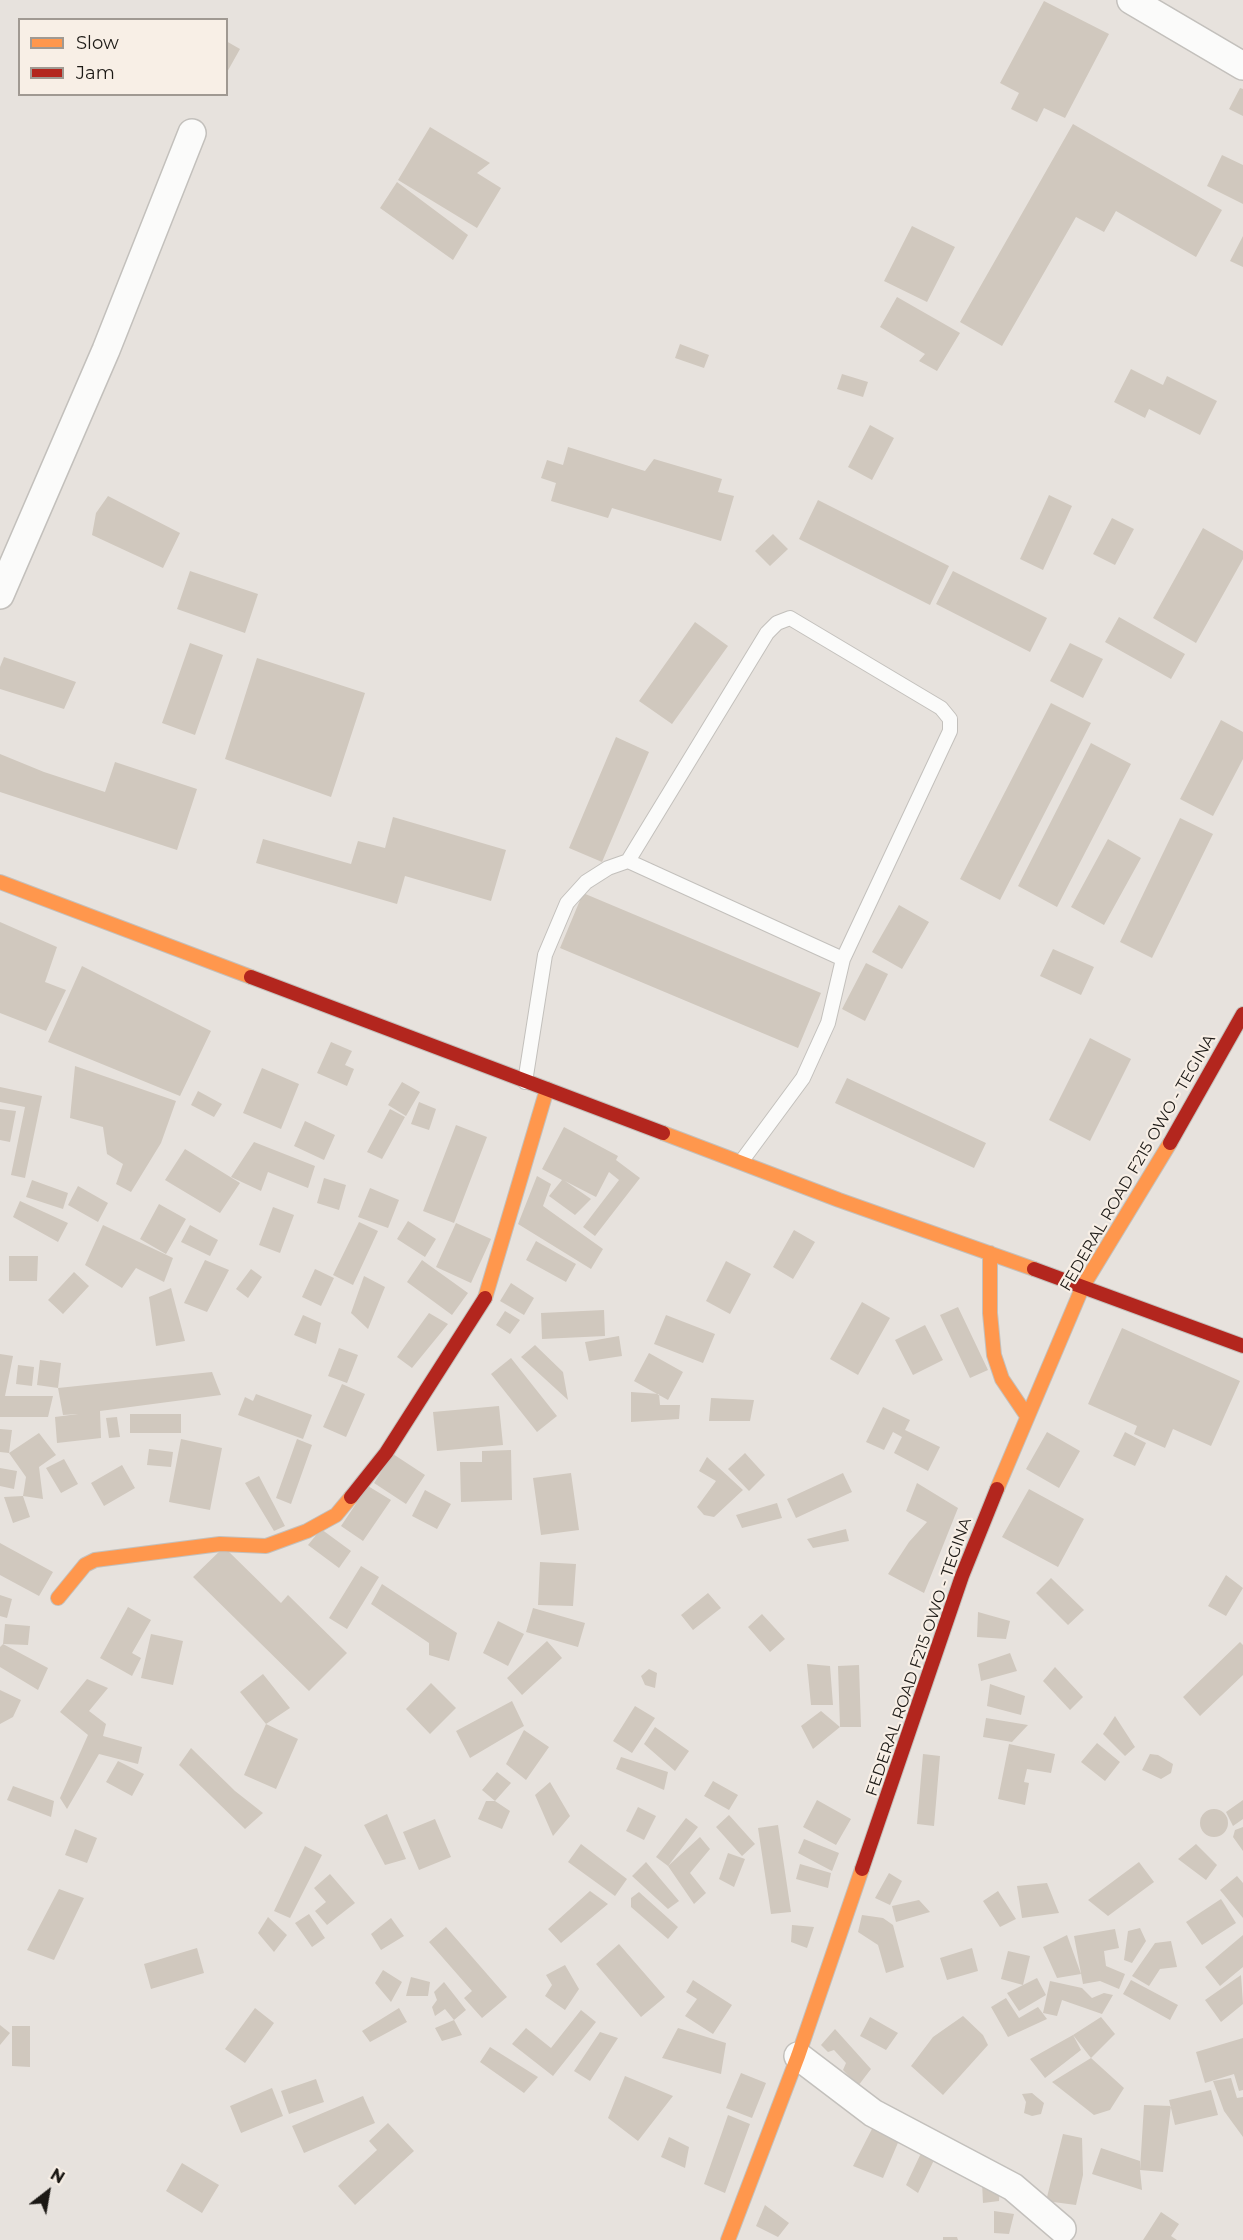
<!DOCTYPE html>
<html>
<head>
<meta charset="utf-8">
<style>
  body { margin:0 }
  #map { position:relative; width:1243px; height:2240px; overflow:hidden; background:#e7e2dd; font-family:Montserrat,sans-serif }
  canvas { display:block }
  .legend { position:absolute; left:18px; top:18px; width:210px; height:78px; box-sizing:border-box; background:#f8efe6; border:2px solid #a09992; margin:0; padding:8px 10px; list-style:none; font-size:18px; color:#1c1915 }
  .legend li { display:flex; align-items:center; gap:12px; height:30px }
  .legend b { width:30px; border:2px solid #a09992 }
  .north { position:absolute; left:18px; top:2162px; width:60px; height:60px; -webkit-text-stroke:4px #f8efe6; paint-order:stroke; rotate:31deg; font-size:16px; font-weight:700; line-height:24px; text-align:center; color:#1c1915 }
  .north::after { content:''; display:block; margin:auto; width:21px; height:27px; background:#1c1915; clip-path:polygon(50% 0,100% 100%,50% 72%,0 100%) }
</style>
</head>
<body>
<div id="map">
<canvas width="1243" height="2240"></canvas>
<ul class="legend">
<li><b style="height:8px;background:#ff974d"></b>Slow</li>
<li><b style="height:8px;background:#b3261e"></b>Jam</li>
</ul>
<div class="north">N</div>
</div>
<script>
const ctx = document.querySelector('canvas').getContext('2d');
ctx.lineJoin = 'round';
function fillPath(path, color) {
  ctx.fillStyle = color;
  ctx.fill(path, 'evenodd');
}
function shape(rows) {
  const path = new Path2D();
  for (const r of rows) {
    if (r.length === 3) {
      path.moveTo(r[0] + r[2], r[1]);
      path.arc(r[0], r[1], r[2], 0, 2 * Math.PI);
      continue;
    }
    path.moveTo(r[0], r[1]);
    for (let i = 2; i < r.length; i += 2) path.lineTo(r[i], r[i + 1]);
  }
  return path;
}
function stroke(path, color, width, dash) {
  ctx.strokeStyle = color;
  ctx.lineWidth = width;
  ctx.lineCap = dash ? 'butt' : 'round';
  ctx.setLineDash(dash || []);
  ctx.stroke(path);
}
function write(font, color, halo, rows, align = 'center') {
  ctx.font = font + ' Montserrat,sans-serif';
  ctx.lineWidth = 4.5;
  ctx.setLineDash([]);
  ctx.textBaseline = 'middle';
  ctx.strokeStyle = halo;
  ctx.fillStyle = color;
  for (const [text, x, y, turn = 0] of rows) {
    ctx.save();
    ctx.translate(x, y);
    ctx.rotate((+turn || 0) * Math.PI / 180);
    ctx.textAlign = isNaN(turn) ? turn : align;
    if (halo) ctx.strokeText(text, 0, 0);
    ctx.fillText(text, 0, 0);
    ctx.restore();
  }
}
fillPath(shape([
  [1044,1,1109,34,1065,118,1044,108,1037,122,1011,109,1019,93,1000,83],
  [226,41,240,49,226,74],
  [1240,88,1243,89,1243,116,1229,109],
  [1073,124,1222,210,1196,257,1116,211,1104,232,1076,217,1002,346,960,322],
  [430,127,490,163,477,173,501,188,477,228,398,180],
  [1222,155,1243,165,1243,204,1207,186],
  [397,182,468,235,453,260,380,208],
  [912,226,955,247,927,302,884,281],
  [1243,236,1243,267,1230,261],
  [897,297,960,333,937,371,919,361,925,354,880,327],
  [680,344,709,355,704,368,675,358],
  [1131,369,1163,385,1167,376,1217,401,1200,435,1149,409,1145,418,1114,402],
  [842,374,868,382,863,397,837,389],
  [870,425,894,438,872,480,848,467],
  [568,447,645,471,654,459,722,479,718,492,734,496,721,541,612,508,608,518,551,501,556,483,541,478,547,460,563,465],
  [1049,495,1072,506,1043,570,1020,559],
  [108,496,180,533,163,568,92,535,96,513],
  [818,500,949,566,930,605,799,539],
  [1112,518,1134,529,1115,565,1093,554],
  [1203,528,1243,551,1243,559,1196,643,1153,618],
  [773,534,788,549,770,566,755,551],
  [190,571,258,594,245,633,177,609],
  [953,571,1047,618,1030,652,936,604],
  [1119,617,1185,654,1171,679,1105,642],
  [695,622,728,646,672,724,639,701],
  [190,643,223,655,195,735,162,723],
  [1070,643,1103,659,1083,698,1050,681],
  [4,657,76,682,64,709,0,689,0,667],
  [257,658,365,693,331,797,225,759],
  [1051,703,1091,723,1000,900,960,879],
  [1221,720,1243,732,1243,759,1213,816,1180,799],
  [616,737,649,752,602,862,569,848],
  [1091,743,1131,764,1057,907,1018,886],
  [0,754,44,772,105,792,115,762,197,789,177,850,0,792],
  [393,817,506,850,491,901,405,876,397,904,256,863,263,839,351,864,358,841,385,848],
  [1180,818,1213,834,1152,958,1120,942],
  [1108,839,1141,858,1104,925,1071,907],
  [583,893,821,993,798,1048,560,948],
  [899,905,929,922,902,969,872,952],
  [0,922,57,947,45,982,66,990,46,1031,0,1013],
  [1053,949,1094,967,1081,995,1040,976],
  [866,963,888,974,865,1021,842,1009],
  [82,966,211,1031,180,1096,48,1042],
  [1090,1038,1131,1059,1090,1141,1049,1120],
  [331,1042,352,1051,345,1065,354,1069,347,1086,317,1073],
  [75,1066,176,1101,161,1143,131,1192,116,1184,123,1164,107,1154,103,1127,70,1118],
  [262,1068,299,1084,281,1129,243,1113],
  [847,1078,986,1143,974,1168,835,1103],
  [402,1082,420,1092,406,1116,388,1105],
  [0,1087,42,1096,25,1178,11,1175,25,1107,0,1102],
  [198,1091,222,1104,214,1117,191,1105],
  [419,1102,436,1109,429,1130,411,1124],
  [0,1109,16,1111,10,1142,0,1140],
  [390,1109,405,1117,382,1159,367,1152],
  [305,1121,335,1135,324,1160,294,1146],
  [456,1125,487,1137,454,1223,423,1211],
  [564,1127,618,1156,616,1160,640,1178,595,1236,583,1227,619,1180,609,1172,596,1197,565,1181,591,1199,575,1215,549,1196,562,1180,542,1169],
  [254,1142,315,1166,308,1188,268,1172,261,1191,231,1177],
  [185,1149,240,1183,220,1213,165,1180],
  [537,1176,551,1184,543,1206,603,1249,591,1269,518,1224],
  [324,1178,346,1185,339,1210,317,1203],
  [32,1180,68,1193,63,1209,26,1197],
  [78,1186,108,1203,98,1222,68,1205],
  [370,1188,399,1200,388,1228,358,1217],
  [20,1201,68,1223,58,1242,13,1217],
  [159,1204,186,1219,166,1254,140,1239],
  [273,1207,294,1215,280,1253,259,1245],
  [408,1221,436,1239,425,1257,397,1239],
  [359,1222,378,1231,353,1285,333,1275],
  [456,1223,491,1239,471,1283,436,1267],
  [103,1225,173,1258,164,1282,136,1268,122,1288,85,1265],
  [190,1225,218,1240,210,1256,181,1242],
  [794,1230,815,1242,793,1279,773,1267],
  [536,1241,576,1264,566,1282,526,1260],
  [9,1256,38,1256,37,1281,9,1281],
  [205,1260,229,1270,207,1312,184,1303],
  [422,1260,468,1293,452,1315,407,1282],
  [726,1261,751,1274,730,1314,706,1301],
  [251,1269,262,1277,248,1298,236,1289],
  [315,1269,334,1278,321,1306,302,1297],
  [74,1272,89,1286,63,1314,48,1300],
  [364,1276,385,1287,368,1329,351,1313],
  [511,1283,534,1298,524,1315,500,1301],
  [171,1288,185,1341,156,1346,149,1297],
  [862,1302,890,1318,858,1375,830,1359],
  [958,1307,988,1370,970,1378,940,1315],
  [604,1310,605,1336,542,1339,541,1313],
  [505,1311,520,1320,510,1334,496,1325],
  [429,1313,448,1324,412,1368,397,1357],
  [303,1315,321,1323,316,1344,294,1335],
  [666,1315,715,1334,703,1363,654,1344],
  [925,1325,943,1360,913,1375,895,1340],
  [1122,1328,1240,1381,1211,1446,1173,1429,1165,1448,1134,1434,1137,1426,1088,1404],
  [619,1336,622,1356,589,1361,585,1342],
  [535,1345,563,1372,568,1400,521,1357],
  [339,1348,358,1355,347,1383,328,1376],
  [649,1353,683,1372,668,1400,634,1381],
  [0,1354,13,1356,5,1396,53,1396,48,1417,0,1417],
  [511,1358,557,1416,537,1432,491,1374],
  [40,1360,61,1363,58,1388,37,1385],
  [18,1365,34,1367,32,1386,16,1384],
  [212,1372,221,1395,100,1411,101,1438,57,1443,55,1417,78,1414,63,1415,58,1388],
  [342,1384,365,1394,346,1437,323,1427],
  [631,1392,659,1394,660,1405,680,1405,679,1419,631,1422],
  [256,1394,312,1415,303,1439,238,1415,245,1397,253,1401],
  [711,1398,754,1400,750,1421,709,1421],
  [499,1406,503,1445,437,1451,433,1412],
  [883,1407,910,1420,905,1430,940,1447,928,1471,894,1453,902,1437,893,1432,884,1450,866,1442],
  [130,1414,181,1414,181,1433,130,1433],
  [117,1417,120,1437,109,1438,106,1418],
  [0,1429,12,1430,9,1453,0,1452],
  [1047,1432,1080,1451,1059,1488,1026,1469],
  [1125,1432,1146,1443,1135,1466,1113,1456],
  [39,1433,56,1455,39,1467,43,1499,23,1496,26,1477,9,1453],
  [181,1439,222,1448,210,1510,169,1502],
  [297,1439,312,1445,291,1504,276,1498],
  [149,1449,173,1452,171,1467,147,1465],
  [511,1450,512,1500,461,1502,460,1462,482,1462,482,1451],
  [745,1453,765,1475,749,1491,728,1469],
  [393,1454,425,1475,406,1504,374,1483],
  [707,1457,743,1490,714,1517,704,1515,697,1507,716,1481,699,1471],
  [64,1459,78,1484,61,1493,46,1468],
  [122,1465,135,1488,104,1506,91,1483],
  [0,1468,17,1471,14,1489,0,1486],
  [571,1473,579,1530,541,1535,533,1478],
  [843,1473,852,1492,796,1518,787,1499],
  [259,1476,285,1526,274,1531,245,1483],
  [917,1483,958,1508,924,1593,888,1574,909,1542,927,1522,906,1511],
  [368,1486,391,1500,363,1541,341,1526],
  [1029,1489,1084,1519,1058,1567,1002,1537],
  [425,1490,451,1504,437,1529,412,1516],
  [23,1496,30,1517,13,1523,4,1497],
  [777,1503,782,1518,742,1528,736,1515],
  [321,1529,351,1551,339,1568,308,1545],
  [846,1529,849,1541,813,1548,807,1539],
  [0,1543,53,1572,39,1596,0,1575],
  [224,1547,281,1603,288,1595,347,1653,309,1691,193,1577],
  [540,1562,576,1564,573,1606,538,1605],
  [361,1566,379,1577,347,1629,329,1618],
  [1226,1575,1243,1588,1226,1616,1208,1606],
  [1051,1578,1084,1610,1068,1625,1036,1593],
  [382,1584,457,1633,449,1661,429,1655,429,1643,371,1604],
  [708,1593,721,1608,693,1630,681,1615],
  [0,1595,12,1599,7,1618,0,1616],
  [128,1607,151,1620,132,1653,141,1658,132,1676,100,1658],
  [533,1608,585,1623,578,1647,526,1632],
  [978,1612,1010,1621,1006,1639,977,1637],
  [762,1614,785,1639,770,1652,748,1627],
  [498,1621,524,1634,508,1666,483,1653],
  [5,1624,30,1626,28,1645,3,1644],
  [151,1634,183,1641,173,1685,141,1678],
  [547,1641,562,1658,522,1695,507,1678],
  [1240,1642,1243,1645,1243,1675,1200,1716,1183,1697],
  [3,1644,48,1668,38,1690,0,1667,0,1647],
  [1010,1653,1017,1671,981,1681,978,1664],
  [807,1664,830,1666,833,1705,811,1705],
  [859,1665,861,1727,840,1727,838,1666],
  [1055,1667,1083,1697,1070,1710,1043,1681],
  [649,1669,657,1673,655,1688,645,1685,641,1676],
  [263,1674,290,1708,266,1724,240,1692],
  [87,1679,108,1688,89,1711,106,1724,103,1736,142,1747,138,1764,99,1754,67,1809,60,1798,88,1735,60,1712],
  [431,1683,456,1708,430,1734,406,1709],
  [990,1684,1025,1696,1021,1715,987,1706],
  [0,1690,21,1700,13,1717,0,1724],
  [512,1701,524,1726,470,1758,456,1731],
  [635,1706,655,1718,632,1753,613,1741],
  [821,1711,840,1727,813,1749,801,1726],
  [1115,1716,1135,1747,1125,1756,1103,1734],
  [986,1718,1028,1725,1012,1742,983,1737],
  [266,1724,298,1739,276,1789,244,1775],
  [655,1727,689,1751,675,1771,644,1744],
  [524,1730,549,1747,526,1780,506,1764],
  [1097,1743,1120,1762,1105,1781,1081,1762],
  [1009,1744,1055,1754,1051,1773,1027,1769,1024,1782,1029,1783,1025,1805,998,1799],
  [191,1748,235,1791,263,1813,245,1829,179,1765],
  [923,1754,940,1756,934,1826,917,1824],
  [1150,1754,1158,1755,1173,1764,1171,1773,1161,1779,1142,1770],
  [621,1757,668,1772,664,1790,616,1769],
  [118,1761,144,1774,132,1796,106,1782],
  [497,1772,511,1783,495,1801,482,1790],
  [713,1781,738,1795,729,1810,704,1796],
  [550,1782,570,1816,553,1836,535,1795],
  [13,1786,54,1801,51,1817,7,1800],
  [817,1800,851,1819,836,1845,803,1827],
  [1243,1800,1243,1819,1233,1826,1226,1812],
  [486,1801,495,1801,510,1811,502,1829,478,1819],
  [638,1807,656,1816,644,1840,626,1831],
  [1214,1823,14],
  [387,1814,406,1859,385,1865,364,1825],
  [729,1815,755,1844,742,1856,716,1827],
  [686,1818,698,1827,668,1866,656,1857],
  [435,1819,451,1857,419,1870,403,1832],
  [778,1825,791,1912,771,1914,758,1828],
  [1243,1827,1243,1851,1233,1837,1235,1830],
  [75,1829,97,1838,87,1863,65,1855],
  [700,1837,710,1849,690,1873,706,1893,694,1904,668,1866],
  [804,1839,839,1853,832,1871,798,1853],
  [581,1844,627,1879,615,1896,568,1862],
  [1196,1844,1217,1865,1206,1880,1178,1859],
  [305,1846,322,1855,290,1918,274,1911],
  [728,1853,745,1859,734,1887,719,1879],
  [646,1862,679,1901,668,1909,632,1876],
  [1139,1862,1154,1882,1108,1916,1088,1900],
  [800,1864,831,1873,828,1888,796,1879],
  [889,1873,902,1881,890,1905,875,1898],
  [330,1874,355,1903,327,1925,315,1911,326,1902,314,1888],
  [1237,1876,1243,1883,1243,1918,1220,1890],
  [1047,1883,1059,1913,1022,1918,1017,1886],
  [59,1889,84,1898,54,1960,27,1950],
  [590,1891,608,1904,561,1943,548,1929],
  [998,1891,1016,1919,1000,1927,983,1901],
  [639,1892,678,1927,668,1939,631,1907,631,1898],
  [1221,1899,1236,1923,1202,1945,1186,1922],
  [919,1900,930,1912,896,1922,892,1906],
  [309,1914,325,1938,312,1947,295,1923],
  [862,1915,883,1918,893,1925,904,1967,886,1973,878,1945,858,1932],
  [268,1917,287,1935,274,1952,258,1933],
  [391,1918,404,1936,381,1950,371,1934],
  [792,1925,814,1927,807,1948,791,1942],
  [446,1927,507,1997,482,2018,464,1998,472,1991,429,1942],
  [1140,1928,1146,1941,1132,1963,1124,1960,1128,1931],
  [1115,1929,1119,1948,1104,1951,1106,1966,1125,1974,1119,1989,1100,1981,1083,1984,1074,1936],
  [1067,1935,1081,1974,1057,1978,1043,1947],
  [1243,1935,1243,1967,1220,1986,1205,1967],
  [1171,1941,1177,1967,1160,1969,1149,1986,1132,1976,1155,1943],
  [619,1944,665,1997,641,2017,596,1964],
  [197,1948,204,1973,151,1989,144,1964],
  [972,1948,978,1971,947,1980,940,1958],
  [1008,1951,1030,1956,1023,1985,1001,1979],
  [565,1965,579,1989,565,2010,545,1996,552,1985,546,1975],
  [383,1970,402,1982,391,2002,375,1983],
  [1241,1975,1243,2004,1221,2022,1205,2000],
  [411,1977,430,1982,428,1996,406,1996],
  [1037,1978,1046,1995,1019,2011,1007,1993],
  [693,1980,732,2005,713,2034,685,2016,697,1999,686,1992],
  [1131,1980,1178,2005,1170,2020,1123,1994],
  [1050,1981,1082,1988,1092,1998,1104,1993,1113,1995,1102,2014,1062,2000,1057,2016,1043,2013],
  [444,1982,466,2010,454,2020,445,2009,435,2016,432,2007,437,2000,434,1992],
  [1006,1998,1019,2018,1038,2007,1047,2019,1008,2037,991,2007],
  [255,2008,274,2023,245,2063,225,2049],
  [399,2008,407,2022,370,2042,362,2031],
  [581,2010,596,2022,553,2076,512,2044,526,2028,551,2048],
  [963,2016,983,2035,988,2045,943,2095,911,2066,933,2037],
  [870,2017,898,2033,886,2050,860,2036],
  [1101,2017,1115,2034,1091,2058,1073,2035],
  [454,2020,462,2035,442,2041,435,2028],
  [0,2025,10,2033,0,2045],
  [12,2026,30,2026,30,2067,12,2066],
  [678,2028,726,2043,721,2074,662,2058],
  [835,2029,871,2069,858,2086,843,2070,846,2063,834,2050,828,2052,821,2045],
  [600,2032,618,2038,590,2081,574,2071],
  [1073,2035,1081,2050,1045,2078,1030,2059],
  [1243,2038,1243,2090,1239,2091,1234,2074,1205,2083,1196,2052],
  [490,2047,538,2077,524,2093,480,2062],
  [1091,2058,1124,2088,1110,2110,1094,2115,1052,2082],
  [741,2073,766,2083,752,2118,726,2108],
  [625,2076,673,2096,638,2141,608,2118],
  [1231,2078,1237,2098,1243,2097,1243,2137,1224,2111,1213,2081],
  [316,2079,324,2102,289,2114,281,2091],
  [272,2088,283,2116,241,2133,230,2106],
  [1211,2090,1218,2115,1175,2125,1169,2100],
  [1032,2093,1044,2103,1041,2114,1032,2116,1024,2113,1026,2102,1022,2094],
  [363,2096,375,2123,304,2153,292,2126],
  [1144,2105,1171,2106,1163,2172,1140,2170,1142,2190,1092,2174,1101,2148,1140,2161,1140,2170],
  [728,2115,750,2124,725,2193,704,2184],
  [388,2123,414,2151,355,2205,338,2186,377,2150,369,2141],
  [874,2125,900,2138,883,2178,853,2166],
  [1063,2134,1082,2138,1083,2175,1076,2205,1046,2201],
  [669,2137,689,2147,685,2168,661,2157],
  [923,2149,937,2154,918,2193,906,2185],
  [182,2163,219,2185,202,2213,166,2191],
  [1000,2181,999,2201,983,2203,982,2182],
  [765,2205,789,2223,778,2237,756,2226],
  [994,2211,1014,2214,1009,2234,994,2233],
  [1161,2212,1179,2224,1171,2236,1177,2240,1143,2240],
  [943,2237,957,2237,958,2240,943,2240]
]), '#d0c8be');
const lane = shape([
  [628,861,843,959],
  [525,1082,545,955,567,903,586,882,608,868,628,861,767,633,777,623,790,618,941,708,950,719,950,731,843,959,828,1023,803,1078,741,1162]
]);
const street = shape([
  [1131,0,1243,66],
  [0,595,106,350,192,133],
  [798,2056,873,2113,1013,2187,1062,2229]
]);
const slow = shape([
  [0,882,251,977],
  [663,1133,839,1200,1034,1269],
  [990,1253,990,1313,994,1355,1002,1379,1027,1416],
  [485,1298,547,1089],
  [997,1489,1083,1286,1170,1143],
  [58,1598,85,1565,95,1560,220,1544,266,1546,307,1531,336,1515,351,1497],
  [728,2240,798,2056,862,1869]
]);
const jam = shape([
  [251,977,663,1133],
  [1170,1143,1243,1014],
  [1034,1269,1243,1346],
  [351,1497,386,1453,485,1298],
  [862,1869,962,1576,997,1489]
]);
stroke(lane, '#c3c0bc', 16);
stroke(street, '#c3c0bc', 30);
stroke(slow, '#c3c0bc', 16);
stroke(jam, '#c3c0bc', 16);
stroke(lane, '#fbfbfa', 14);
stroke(street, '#fbfbfa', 27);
stroke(slow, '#ff974d', 14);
stroke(jam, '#b3261e', 14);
write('16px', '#1c1915', '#f8efe6', [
  ["FEDERAL ROAD F215 OWO - TEGINA",1138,1163,-60],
  ["FEDERAL ROAD F215 OWO - TEGINA",919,1657,-71]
]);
</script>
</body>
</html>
